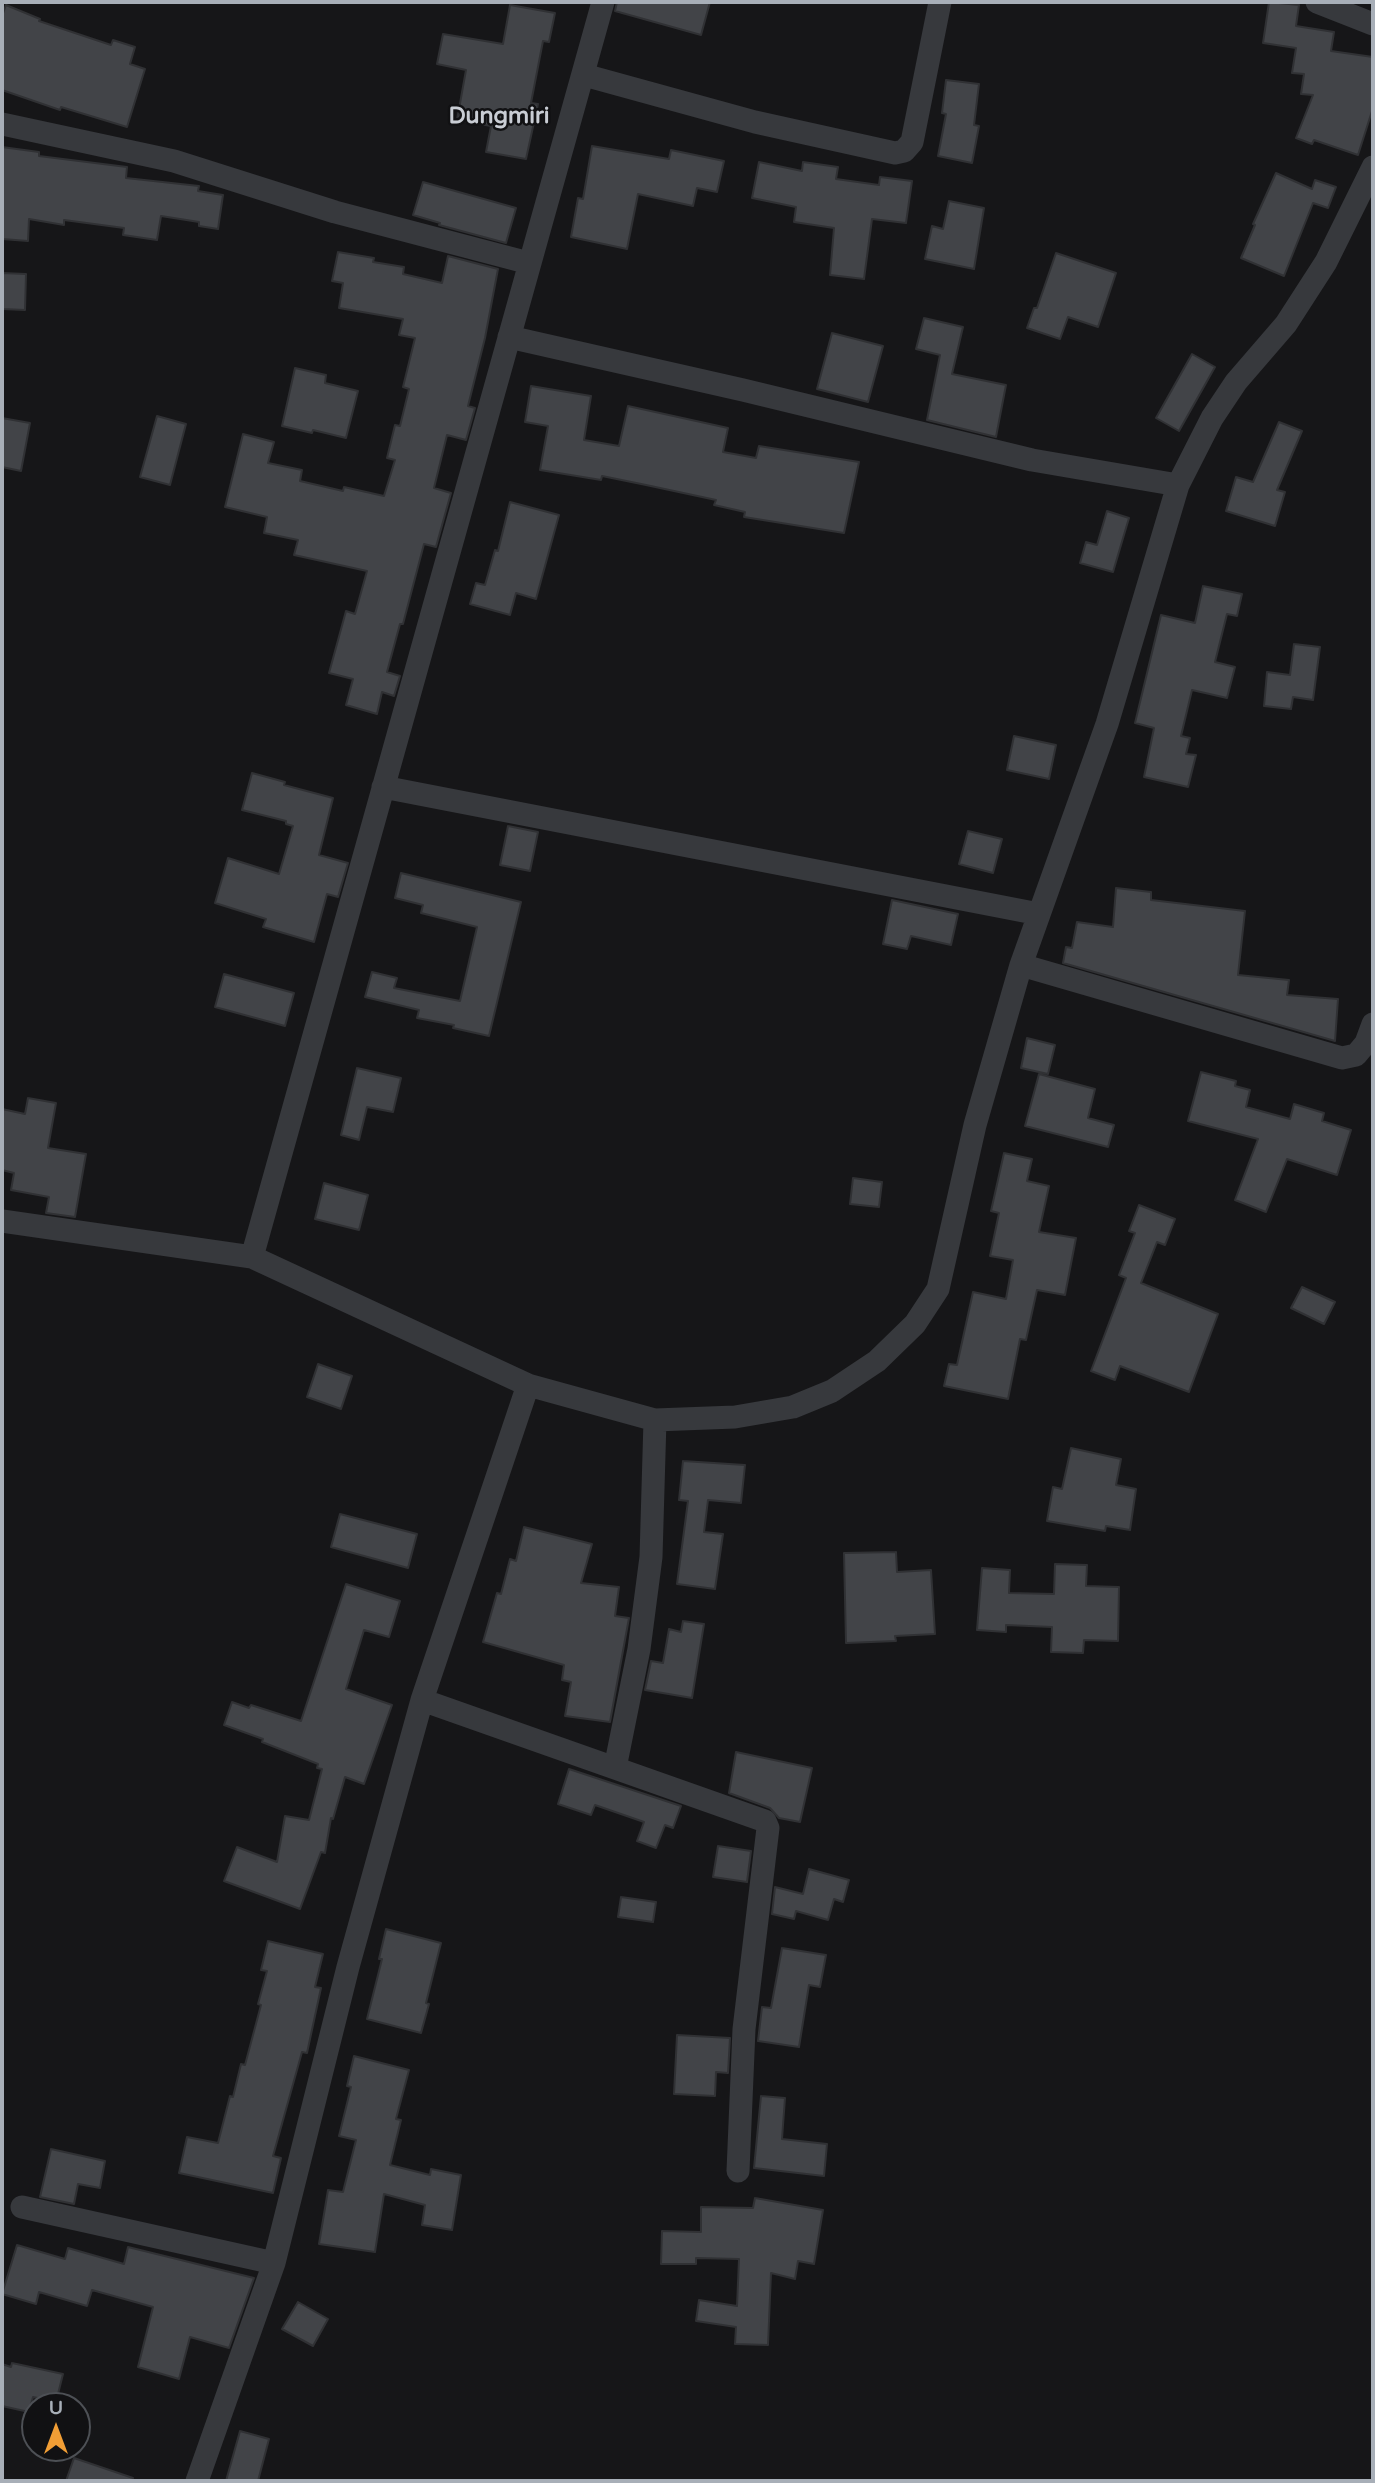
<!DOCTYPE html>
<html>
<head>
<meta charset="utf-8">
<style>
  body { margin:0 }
  #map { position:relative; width:1375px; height:2483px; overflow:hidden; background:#161618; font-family:"Varela Round",sans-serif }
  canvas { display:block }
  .frame { position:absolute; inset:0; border:4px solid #a8afb8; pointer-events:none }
  .north { position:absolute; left:21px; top:2392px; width:70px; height:70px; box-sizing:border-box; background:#111113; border:2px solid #4d5055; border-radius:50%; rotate:0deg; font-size:19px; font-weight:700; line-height:28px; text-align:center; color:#a8afb8 }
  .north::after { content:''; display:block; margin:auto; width:24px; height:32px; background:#f19e35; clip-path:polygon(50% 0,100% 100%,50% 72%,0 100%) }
</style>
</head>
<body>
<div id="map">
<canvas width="1375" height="2483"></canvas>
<div class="frame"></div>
<div class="north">U</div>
</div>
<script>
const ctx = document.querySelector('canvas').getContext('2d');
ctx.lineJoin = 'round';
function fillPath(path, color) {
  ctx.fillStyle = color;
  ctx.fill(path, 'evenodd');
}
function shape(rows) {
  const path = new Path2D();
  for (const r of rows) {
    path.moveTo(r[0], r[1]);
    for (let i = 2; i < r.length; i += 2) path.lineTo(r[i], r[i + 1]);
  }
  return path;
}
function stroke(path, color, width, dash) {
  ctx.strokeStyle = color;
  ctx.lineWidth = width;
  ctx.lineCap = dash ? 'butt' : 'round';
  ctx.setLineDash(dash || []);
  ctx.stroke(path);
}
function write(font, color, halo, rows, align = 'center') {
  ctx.font = font + ' "Varela Round",sans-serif';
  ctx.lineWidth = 5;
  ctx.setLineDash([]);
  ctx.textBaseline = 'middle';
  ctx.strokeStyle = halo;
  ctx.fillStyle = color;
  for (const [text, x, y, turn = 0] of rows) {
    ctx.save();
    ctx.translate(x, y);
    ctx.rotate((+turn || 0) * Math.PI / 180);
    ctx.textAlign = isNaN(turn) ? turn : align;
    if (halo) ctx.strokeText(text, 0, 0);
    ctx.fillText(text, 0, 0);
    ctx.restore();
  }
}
const building = shape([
  [617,2,710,2,701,35,615,11,617,2],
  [1269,2,1299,5,1296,26,1334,32,1331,51,1373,57,1373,108,1358,155,1314,140,1312,144,1296,138,1313,95,1301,94,1304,74,1292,73,1296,48,1263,43,1269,2],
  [6,5,40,19,39,21,111,45,113,40,135,47,130,64,145,69,127,127,61,107,60,110,2,90,2,16,6,5],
  [510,5,555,13,549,42,543,41,531,103,538,104,526,159,486,152,491,126,457,120,466,70,437,64,443,34,503,44,510,5],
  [946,80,979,84,974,125,979,126,972,163,938,156,946,114,942,113,946,80],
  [592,146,669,159,671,150,724,161,717,192,697,188,693,206,638,194,627,249,571,237,578,198,583,199,592,146],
  [2,147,39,152,39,156,127,167,126,178,199,186,198,191,223,195,218,229,199,226,199,222,161,216,157,240,123,235,124,228,64,220,64,225,29,219,28,241,2,239,2,147],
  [759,162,802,171,803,162,838,167,836,179,879,185,880,177,912,181,906,223,872,219,864,279,830,275,834,228,794,222,796,207,752,198,759,162],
  [1276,173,1312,189,1315,180,1336,187,1328,208,1313,203,1284,276,1241,258,1255,225,1253,224,1276,173],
  [423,182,516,208,506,243,439,225,440,223,413,215,423,182],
  [949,201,984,208,974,269,925,259,932,226,943,229,949,201],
  [338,252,374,258,373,262,404,267,403,274,442,283,448,256,498,269,485,338,468,406,475,408,466,440,447,435,434,488,451,493,436,547,424,544,403,624,400,624,387,672,400,676,394,696,382,692,377,714,346,705,353,679,329,673,346,611,355,614,367,571,294,555,298,540,264,533,267,517,225,507,243,434,274,442,268,463,302,470,300,481,343,491,344,487,384,496,395,460,387,458,395,425,400,426,409,389,403,387,415,338,399,335,403,319,339,308,343,283,332,281,338,252],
  [1056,253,1116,273,1098,327,1068,317,1060,339,1027,328,1034,308,1037,308,1056,253],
  [2,273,26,274,25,310,2,309,2,273],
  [924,318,963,327,952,374,1006,385,996,437,927,420,940,355,916,349,924,318],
  [832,333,883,346,868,402,817,389,832,333],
  [1192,354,1215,367,1179,431,1156,418,1192,354],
  [295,368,326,375,325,383,358,391,346,438,313,430,312,433,282,426,295,368],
  [531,386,591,396,584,440,619,446,628,406,728,428,723,452,756,458,759,446,859,462,844,533,744,517,745,512,714,505,716,500,646,485,602,476,601,480,540,470,548,426,525,422,531,386],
  [157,416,186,424,170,485,140,477,157,416],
  [2,418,30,423,21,471,2,467,2,418],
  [1279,422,1302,431,1277,490,1285,492,1275,526,1226,511,1236,477,1253,482,1279,422],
  [510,502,559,515,536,599,516,593,510,615,470,604,476,583,485,585,495,550,498,551,510,502],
  [1107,511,1129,518,1113,572,1080,563,1086,542,1097,545,1107,511],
  [1203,586,1242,594,1237,616,1227,614,1215,662,1235,667,1227,698,1192,690,1181,736,1190,738,1186,754,1196,755,1188,787,1144,777,1154,728,1135,723,1161,615,1195,623,1203,586],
  [1294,644,1320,647,1313,700,1293,697,1291,709,1264,706,1267,672,1290,675,1294,644],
  [1014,736,1056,745,1049,779,1007,770,1014,736],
  [252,773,285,782,284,785,333,798,319,855,348,863,338,897,327,894,314,942,263,927,266,919,215,903,228,858,279,874,293,826,286,824,286,821,242,810,252,773],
  [508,826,538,832,530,871,500,865,508,826],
  [968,831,1002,839,993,873,959,864,968,831],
  [401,873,521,902,489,1036,453,1028,454,1025,417,1018,419,1010,365,997,372,972,397,978,394,988,460,1001,477,927,421,913,423,905,395,898,401,873],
  [1116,888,1151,892,1151,900,1245,911,1238,975,1289,980,1287,995,1338,999,1335,1041,1063,963,1066,947,1072,948,1077,922,1113,927,1116,888],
  [892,900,958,914,951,945,911,936,907,949,883,944,892,900],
  [224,974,294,993,285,1026,215,1007,224,974],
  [1027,1038,1055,1045,1048,1074,1021,1068,1027,1038],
  [357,1068,401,1078,393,1112,367,1107,359,1140,341,1135,357,1068],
  [1201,1072,1236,1081,1235,1086,1250,1090,1246,1107,1290,1119,1294,1104,1324,1113,1322,1121,1351,1130,1337,1175,1287,1159,1266,1212,1235,1200,1258,1139,1188,1121,1201,1072],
  [1039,1074,1095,1089,1088,1118,1114,1125,1108,1147,1025,1126,1039,1074],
  [28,1098,56,1103,48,1148,86,1154,75,1217,46,1213,49,1197,11,1190,14,1173,2,1170,2,1109,25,1114,28,1098],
  [1004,1153,1032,1159,1027,1181,1049,1186,1039,1232,1076,1238,1065,1295,1037,1290,1026,1340,1020,1339,1008,1399,944,1386,949,1364,957,1365,973,1292,1006,1299,1013,1260,990,1256,999,1213,991,1211,1004,1153],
  [853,1178,882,1182,879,1207,850,1204,853,1178],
  [324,1183,368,1195,359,1230,315,1219,324,1183],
  [1139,1205,1175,1219,1165,1245,1157,1242,1141,1283,1218,1314,1189,1392,1120,1366,1115,1380,1091,1371,1126,1278,1119,1275,1135,1233,1129,1231,1139,1205],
  [1302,1287,1335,1302,1324,1324,1291,1308,1302,1287],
  [318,1364,352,1376,341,1409,307,1397,318,1364],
  [1071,1448,1121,1459,1116,1485,1136,1489,1130,1530,1106,1526,1105,1531,1047,1521,1053,1487,1062,1489,1071,1448],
  [683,1461,745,1465,741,1503,708,1500,704,1532,723,1534,715,1589,677,1584,688,1501,679,1500,683,1461],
  [340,1514,417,1534,408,1568,331,1547,340,1514],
  [524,1527,592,1544,581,1583,619,1587,615,1616,629,1618,610,1722,565,1716,571,1682,562,1680,564,1665,483,1642,497,1593,501,1594,510,1559,516,1561,524,1527],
  [896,1552,897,1572,931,1570,935,1634,895,1636,896,1641,846,1643,844,1553,896,1552],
  [1055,1564,1087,1565,1086,1586,1119,1587,1118,1641,1084,1640,1083,1653,1051,1652,1052,1627,1006,1625,1006,1632,977,1630,982,1568,1010,1570,1009,1593,1054,1594,1055,1564],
  [346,1584,400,1601,389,1637,364,1630,346,1689,392,1705,364,1784,345,1777,333,1819,331,1818,325,1853,321,1852,300,1909,224,1881,237,1847,277,1862,285,1816,309,1820,322,1769,317,1768,318,1764,262,1742,263,1739,224,1725,232,1702,249,1708,251,1705,301,1721,346,1584],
  [683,1621,704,1624,692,1698,645,1690,651,1661,663,1663,669,1629,681,1632,683,1621],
  [736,1752,812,1768,800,1822,779,1818,770,1808,729,1793,736,1752],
  [569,1769,681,1806,673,1828,665,1825,656,1848,637,1841,644,1822,595,1805,591,1815,558,1804,569,1769],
  [718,1846,751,1851,747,1882,713,1877,718,1846],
  [809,1869,849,1880,843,1902,834,1899,828,1920,796,1911,794,1919,772,1914,775,1887,803,1894,809,1869],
  [621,1897,656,1902,653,1922,618,1917,621,1897],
  [386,1929,441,1943,426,2003,429,2004,421,2033,367,2019,382,1959,379,1959,386,1929],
  [268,1941,323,1954,315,1987,321,1988,307,2053,302,2052,273,2156,281,2158,273,2193,179,2173,187,2137,218,2143,230,2096,233,2097,241,2064,245,2065,261,2005,258,2004,267,1971,261,1970,268,1941],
  [782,1948,826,1955,820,1987,809,1985,799,2047,758,2041,762,2007,771,2008,782,1948],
  [677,2035,730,2038,728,2073,716,2072,715,2096,674,2094,677,2035],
  [354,2056,409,2070,396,2119,401,2120,390,2165,430,2175,431,2169,461,2175,452,2230,422,2225,425,2205,384,2194,375,2252,319,2244,328,2190,343,2192,356,2140,339,2136,351,2087,347,2086,354,2056],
  [761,2096,785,2098,782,2139,827,2144,824,2176,754,2168,761,2096],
  [51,2149,105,2161,100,2188,78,2184,74,2204,40,2197,51,2149],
  [755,2198,823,2210,814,2264,798,2261,795,2279,771,2273,768,2345,735,2344,736,2327,696,2321,699,2300,737,2306,739,2259,696,2258,696,2264,661,2264,662,2231,701,2232,701,2207,753,2208,755,2198],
  [17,2245,65,2259,68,2248,124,2264,128,2247,254,2278,229,2348,190,2337,179,2379,138,2367,153,2307,92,2290,87,2306,39,2292,36,2304,2,2294,17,2245],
  [298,2302,328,2319,313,2346,282,2329,298,2302],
  [12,2363,63,2374,56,2402,33,2397,29,2412,2,2406,2,2364,11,2367,12,2363],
  [240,2431,269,2439,258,2481,226,2481,240,2431],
  [74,2458,133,2478,132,2481,66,2481,74,2458]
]);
fillPath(building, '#424448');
stroke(building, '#303134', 2);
stroke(shape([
  [1317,2,1373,24],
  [584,75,755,122,895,153,904,151,912,142,940,2],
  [2,124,174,161,335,212,529,263],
  [509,337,743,390,1032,460,1178,485],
  [383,787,1039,914],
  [1021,965,1342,1058,1356,1055,1366,1043,1373,1024],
  [2,1221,252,1257,528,1385,655,1420,735,1417,793,1407,832,1391,877,1361,915,1324,938,1289,975,1125,1021,965,1107,724,1178,485,1212,418,1236,382,1286,324,1326,262,1373,167],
  [252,1257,603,2],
  [422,1700,765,1821,768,1828,744,2029,738,2171],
  [615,1768,639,1649,651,1557,655,1420],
  [22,2207,274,2263],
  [197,2481,274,2263,348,1967,422,1700,528,1385]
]), '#37393d', 23);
write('bold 23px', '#c9cdd4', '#111113', [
  ["Dungmiri",499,117]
]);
</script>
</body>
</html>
